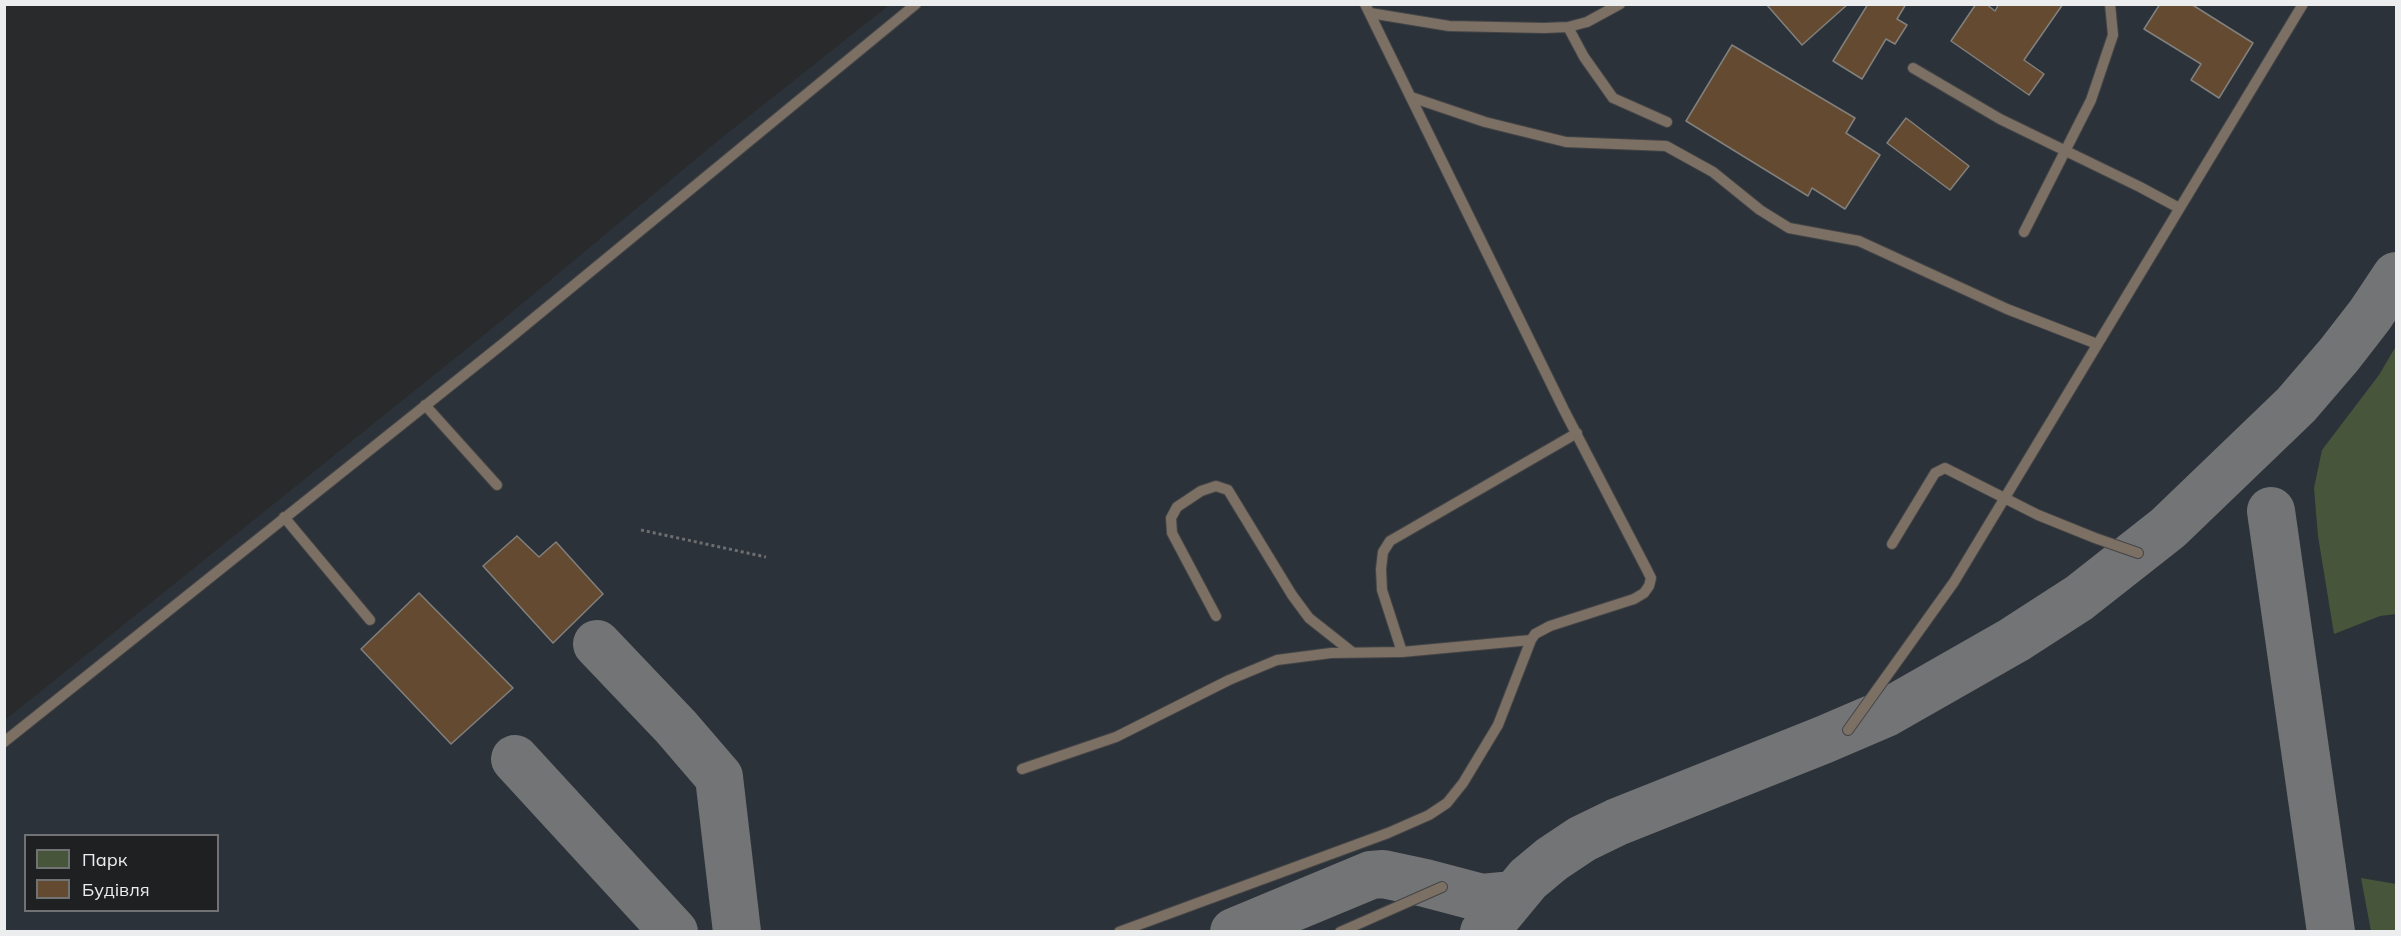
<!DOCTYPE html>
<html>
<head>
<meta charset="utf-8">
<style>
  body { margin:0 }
  #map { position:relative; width:2401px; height:936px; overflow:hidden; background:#282a2c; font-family:Mulish,sans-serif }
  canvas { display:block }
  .frame { position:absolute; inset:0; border:6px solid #ecedee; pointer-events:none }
  .legend { position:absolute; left:24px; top:834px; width:195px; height:78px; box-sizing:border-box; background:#1f2022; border:2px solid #717274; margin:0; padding:8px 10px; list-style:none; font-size:18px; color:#ecedee }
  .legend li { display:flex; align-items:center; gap:12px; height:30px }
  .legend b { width:30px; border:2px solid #717274 }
</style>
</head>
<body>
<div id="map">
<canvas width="2401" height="936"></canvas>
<div class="frame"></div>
<ul class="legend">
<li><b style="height:16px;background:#47563a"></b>Парк</li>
<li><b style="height:16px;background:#634a31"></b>Будівля</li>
</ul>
</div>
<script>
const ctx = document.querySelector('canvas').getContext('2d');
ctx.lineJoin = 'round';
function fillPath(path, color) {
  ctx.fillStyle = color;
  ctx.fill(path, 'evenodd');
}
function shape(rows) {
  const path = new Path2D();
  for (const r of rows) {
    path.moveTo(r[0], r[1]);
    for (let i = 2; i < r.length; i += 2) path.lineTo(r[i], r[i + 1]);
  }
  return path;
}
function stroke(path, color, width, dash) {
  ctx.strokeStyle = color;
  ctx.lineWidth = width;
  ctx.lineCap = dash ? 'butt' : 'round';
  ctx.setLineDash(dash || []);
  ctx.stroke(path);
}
fillPath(shape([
  [889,5,2396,5,2396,931,5,932,5,720,501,321,715,143],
  [26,836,218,836,218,910,26,910]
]), '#2c3239');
fillPath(shape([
  [2396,346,2396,614,2380,616,2334,634,2318,536,2314,488,2322,450,2379,375],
  [2361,878,2396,884,2396,931,2371,931]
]), '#47563a');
stroke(shape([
  [2271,511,2331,932],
  [597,644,676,727,719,777,737,932],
  [515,759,674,932],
  [1234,932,1371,875,1383,874,1425,883,1482,898,1513,895],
  [1484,932,1528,879,1552,859,1582,839,1617,822,1823,740,1886,713,2014,640,2079,598,2168,528,2296,405,2339,355,2370,315,2396,276]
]), '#737476', 48);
const building = shape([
  [1766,4,1848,4,1802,45,1766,4],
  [1868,4,1906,4,1897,19,1907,25,1895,44,1886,39,1862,79,1833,61,1868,4],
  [1976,4,1986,4,1995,11,1999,4,2063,4,2024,60,2044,74,2029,95,1951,41,1976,4],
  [2160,4,2191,4,2253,43,2219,98,2191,80,2201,64,2144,29,2160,4],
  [1732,45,1855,118,1846,133,1880,155,1845,209,1812,188,1808,196,1686,121,1732,45],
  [1906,118,1969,166,1950,190,1887,143,1906,118],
  [517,536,539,557,556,542,603,594,553,643,483,566,517,536],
  [419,593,513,688,451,744,361,649,419,593]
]);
fillPath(building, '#634a31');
stroke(building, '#82807d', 1.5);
const service = shape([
  [1370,13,1449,26,1544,28,1568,27,1587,22,1620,4],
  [1568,27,1584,57,1613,98,1667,122],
  [1913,68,2000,119,2140,187,2179,208],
  [1411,97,1485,122,1566,142,1666,146,1713,172,1760,210,1789,228,1859,241,2007,309,2097,344],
  [2024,232,2091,100,2113,35,2110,4],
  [425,405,497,485],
  [284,517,370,620],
  [1892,544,1935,473,1945,468,2038,515,2095,538,2138,553],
  [1216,616,1172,533,1171,518,1177,507,1201,491,1216,486,1228,490,1292,595,1309,618,1352,652],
  [1402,652,1382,590,1381,569,1383,552,1390,541,1577,433],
  [1848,730,1954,582,2303,4],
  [4,742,505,342,916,4],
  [1022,769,1116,737,1229,680,1277,660,1331,653,1402,652,1531,640],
  [1119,932,1388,833,1429,815,1447,803,1463,783,1498,725,1531,640,1535,634,1550,626,1634,599,1644,593,1649,586,1651,578,1647,570,1564,410,1365,4],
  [1340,932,1442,887]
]);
stroke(service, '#434547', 12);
stroke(shape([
  [641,530,766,557]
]), '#6d6e70', 3, [3, 3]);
stroke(service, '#7c6f64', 10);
</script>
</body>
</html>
